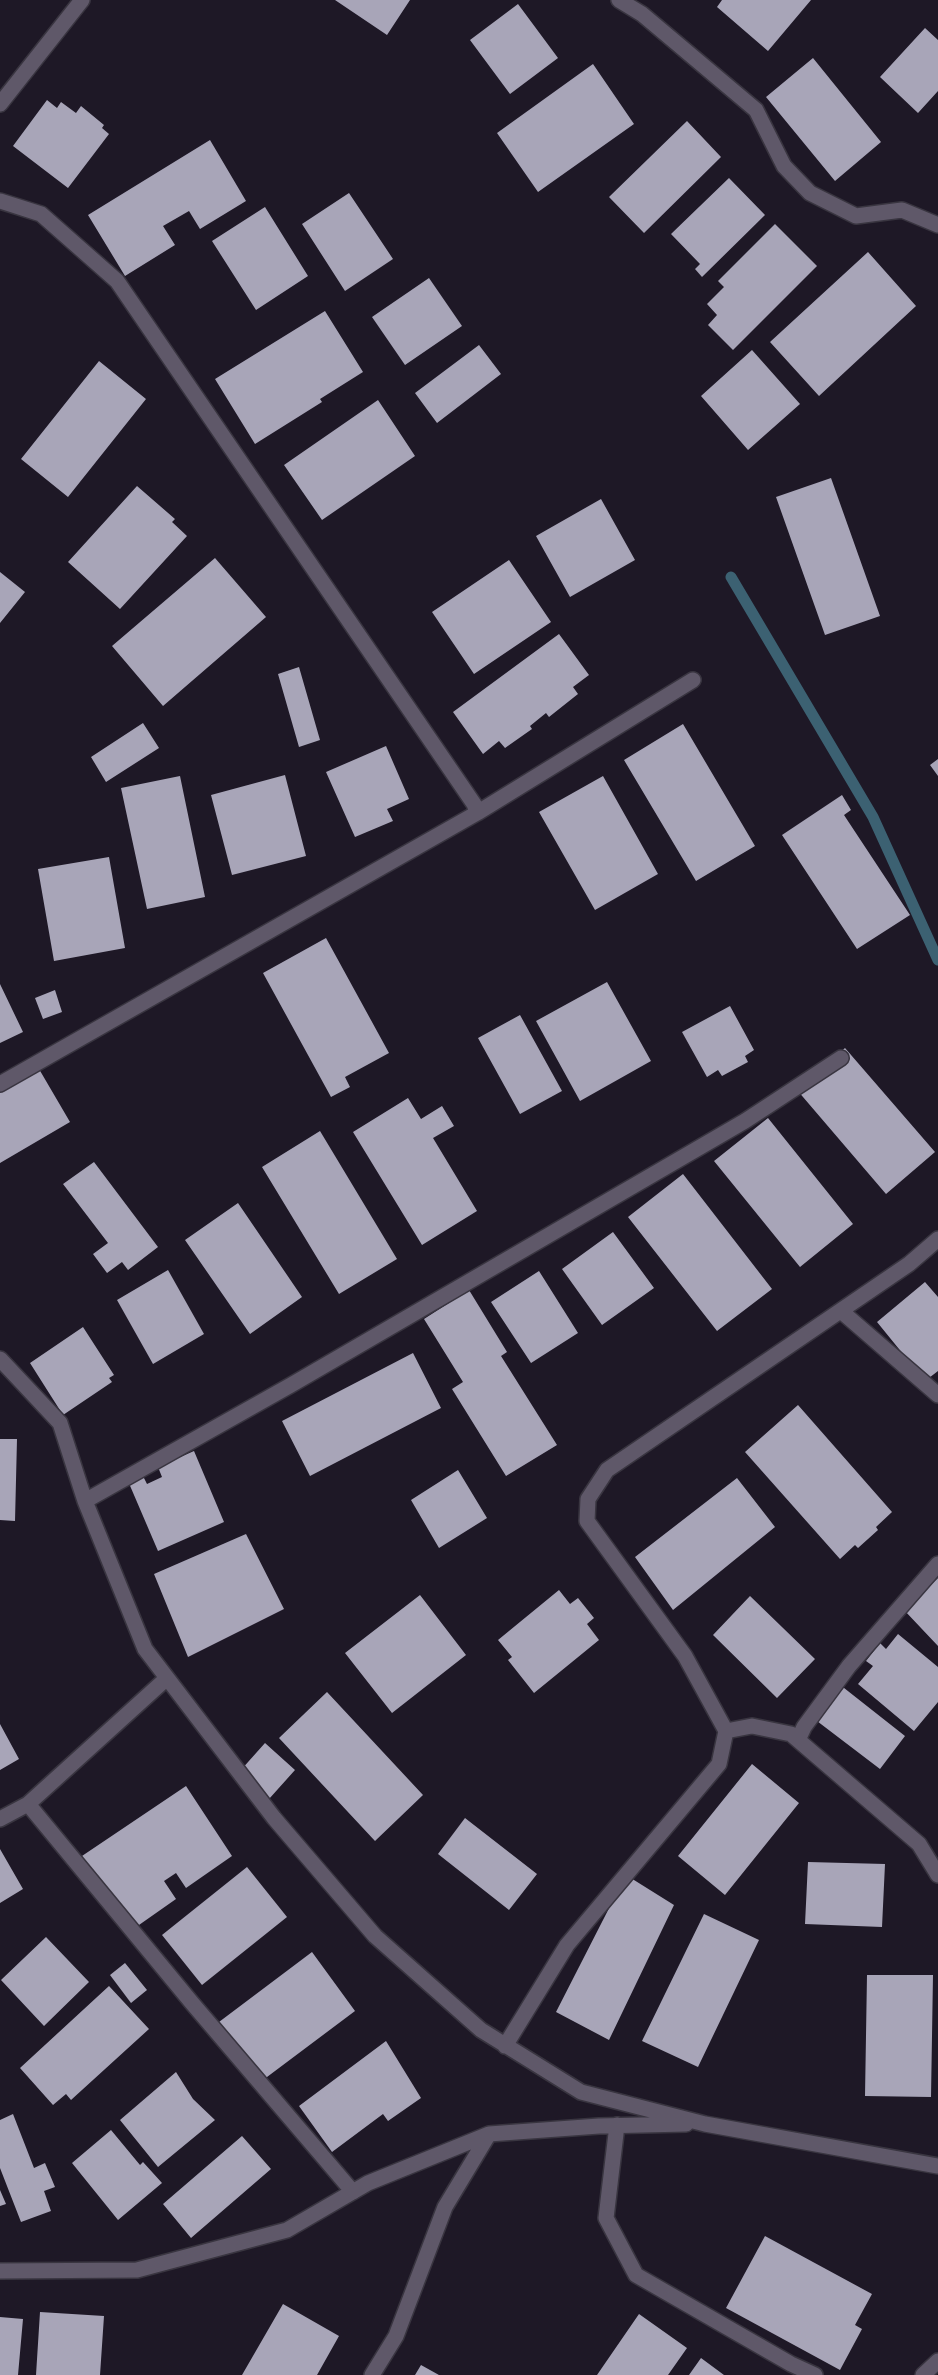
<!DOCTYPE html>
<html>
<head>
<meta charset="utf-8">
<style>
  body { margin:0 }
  canvas { display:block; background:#1e1826 }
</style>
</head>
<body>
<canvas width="938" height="2375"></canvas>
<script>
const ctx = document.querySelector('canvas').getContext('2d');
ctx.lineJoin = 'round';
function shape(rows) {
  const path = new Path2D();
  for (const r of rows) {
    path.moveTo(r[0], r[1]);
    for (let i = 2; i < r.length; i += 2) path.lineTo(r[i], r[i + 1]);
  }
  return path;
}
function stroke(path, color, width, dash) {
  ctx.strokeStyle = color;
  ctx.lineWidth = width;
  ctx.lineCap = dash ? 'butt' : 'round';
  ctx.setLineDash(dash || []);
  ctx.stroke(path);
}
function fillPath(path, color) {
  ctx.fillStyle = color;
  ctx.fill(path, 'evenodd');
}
stroke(shape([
  [731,577,873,817,938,960]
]), '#3c6172', 11);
fillPath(shape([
  [335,0,410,0,387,35],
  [722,0,811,0,768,51,717,7],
  [518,4,558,58,510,94,470,40],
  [925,28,938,40,938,91,918,113,880,77],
  [813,58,881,142,835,181,766,97],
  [593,64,634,124,538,192,497,133],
  [47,100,57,108,61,102,76,113,81,106,104,125,102,128,109,134,68,188,13,146],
  [687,121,721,157,644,233,609,197],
  [210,140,246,201,200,229,189,211,163,226,175,245,125,276,88,215],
  [729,178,765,215,702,277,695,269,700,264,671,234],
  [349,193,393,259,345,291,302,224],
  [265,207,308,276,256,310,212,241],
  [775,224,817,266,733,350,708,325,717,315,707,304,724,287,718,281],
  [868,252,916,306,819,396,770,342],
  [429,278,462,326,405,365,372,317],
  [325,311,363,372,320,399,322,402,255,444,215,379],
  [479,345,501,374,437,423,415,393],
  [752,350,800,404,748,450,701,396],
  [99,361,146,399,68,497,21,459],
  [378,400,415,456,322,520,284,465],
  [831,478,880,616,825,635,776,497],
  [137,486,175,519,172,522,187,536,120,609,68,562],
  [601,499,635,560,570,597,536,536],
  [215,558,266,617,163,706,112,646],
  [509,560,551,622,474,674,432,612],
  [0,572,25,592,0,623],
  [559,634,589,675,573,687,578,694,549,717,546,713,530,726,532,729,505,748,499,741,483,754,453,712],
  [299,667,320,740,299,747,278,674],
  [143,723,159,748,106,782,91,757],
  [683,724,755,846,696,881,624,760],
  [386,746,409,799,387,809,393,821,355,837,326,772],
  [938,759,938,776,930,765],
  [285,775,306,856,232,875,211,795],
  [180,776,205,897,147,909,121,788],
  [603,776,658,874,595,910,539,812],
  [842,795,851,810,844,815,910,915,857,949,782,835],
  [109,857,125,948,54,961,38,869],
  [326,938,389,1053,345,1077,350,1087,331,1097,263,973],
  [607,982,651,1061,580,1101,536,1021],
  [0,984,23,1032,0,1043],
  [55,990,62,1012,43,1019,35,998],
  [730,1006,754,1050,745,1056,748,1062,722,1076,718,1070,707,1077,682,1032],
  [520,1015,562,1091,520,1114,478,1038],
  [845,1048,935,1152,886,1194,797,1090],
  [39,1069,70,1122,0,1163,0,1091],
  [408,1098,421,1119,442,1106,454,1126,433,1138,477,1211,422,1245,353,1132],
  [768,1118,853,1224,800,1267,714,1161],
  [320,1131,397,1259,339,1294,262,1167],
  [94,1162,158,1247,128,1270,122,1262,107,1273,93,1254,108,1243,63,1184],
  [683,1174,772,1289,717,1331,628,1217],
  [238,1203,302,1297,250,1334,185,1240],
  [613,1232,654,1288,602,1325,562,1269],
  [168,1270,204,1334,153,1364,117,1300],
  [539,1271,578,1333,531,1363,491,1302],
  [925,1282,938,1297,938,1371,925,1381,877,1322],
  [469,1290,507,1352,501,1356,557,1445,506,1476,452,1389,463,1382,424,1319],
  [83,1327,114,1375,109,1378,112,1382,63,1415,30,1363],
  [413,1353,441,1408,310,1476,282,1421],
  [798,1405,892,1512,876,1527,878,1530,858,1548,855,1545,840,1559,745,1452],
  [0,1439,17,1439,15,1521,0,1520],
  [194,1451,224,1522,158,1551,128,1481,142,1474,147,1484,162,1477,158,1467],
  [458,1470,487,1518,439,1548,411,1500],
  [737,1478,775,1527,673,1610,635,1557],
  [246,1534,284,1609,188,1657,154,1574],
  [938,1578,938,1646,904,1610],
  [559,1590,570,1604,578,1598,594,1618,587,1624,599,1640,534,1693,508,1660,512,1657,498,1640],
  [420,1595,466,1655,392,1713,345,1653],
  [750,1596,815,1659,777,1698,713,1635],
  [898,1634,938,1667,938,1702,914,1731,858,1684,873,1666,866,1661,880,1643,886,1649],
  [839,1684,905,1736,880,1769,813,1718],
  [327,1692,423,1795,375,1841,279,1738],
  [0,1724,19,1759,0,1770],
  [265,1743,295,1770,269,1799,240,1771],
  [752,1764,799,1803,725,1895,678,1856],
  [186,1786,232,1856,186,1888,176,1873,164,1881,176,1899,129,1932,79,1858],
  [465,1818,537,1874,509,1910,438,1854],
  [0,1849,23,1889,0,1903],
  [808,1862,885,1864,882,1927,805,1924],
  [247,1867,287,1917,202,1985,162,1935],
  [626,1875,674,1905,609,2040,556,2012],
  [704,1914,759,1940,698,2067,642,2041],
  [46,1937,89,1982,44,2026,1,1980],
  [312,1952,355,2011,255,2086,211,2028],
  [125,1963,147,1990,131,2003,110,1975],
  [867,1975,933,1975,931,2097,865,2096],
  [109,1986,149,2029,71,2100,66,2094,53,2105,20,2068],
  [386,2041,421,2098,388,2121,383,2114,332,2152,299,2106],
  [176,2072,193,2099,215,2120,158,2167,120,2120],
  [13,2114,34,2168,45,2163,55,2187,44,2191,51,2211,21,2222,0,2168,0,2120],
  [111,2130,140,2165,143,2162,162,2183,118,2220,72,2163],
  [242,2136,271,2169,191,2238,163,2204],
  [0,2190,6,2204,0,2206],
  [765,2236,872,2294,855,2325,862,2329,840,2370,726,2308],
  [283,2304,339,2336,317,2375,242,2375],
  [40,2312,104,2316,100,2375,36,2375],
  [639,2314,687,2348,668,2375,597,2375],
  [0,2317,23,2319,18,2375,0,2375],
  [701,2358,724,2375,689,2375],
  [421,2365,439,2375,415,2375]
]), '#a8a5b8');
const minor = shape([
  [619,0,642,14,756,110,784,166,810,193,856,216,902,210,938,225],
  [0,104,82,0],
  [0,201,41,214,117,281,474,804,477,813],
  [0,1084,477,813,693,680],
  [841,1311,938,1395],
  [0,1359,60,1423,85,1501,145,1649,274,1818,375,1936,481,2030,581,2092,705,2124,938,2166],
  [85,1501,291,1385,745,1121,841,1058],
  [726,1731,752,1726,791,1734,919,1844,938,1875],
  [798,1740,804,1727,849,1666,938,1564],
  [28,1804,192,2003,353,2192],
  [0,1819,28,1804,167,1678],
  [505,2046,567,1945,719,1764,726,1731,685,1656,587,1521,588,1499,607,1470,909,1264,938,1239],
  [617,2125,606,2218,636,2275,791,2364,815,2375],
  [0,2271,137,2270,287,2230,368,2183,489,2134,599,2126,686,2124],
  [372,2375,396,2336,445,2207,489,2134],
  [923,2375,938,2361]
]);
stroke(minor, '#393540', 18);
stroke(minor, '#5f5869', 15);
</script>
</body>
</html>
